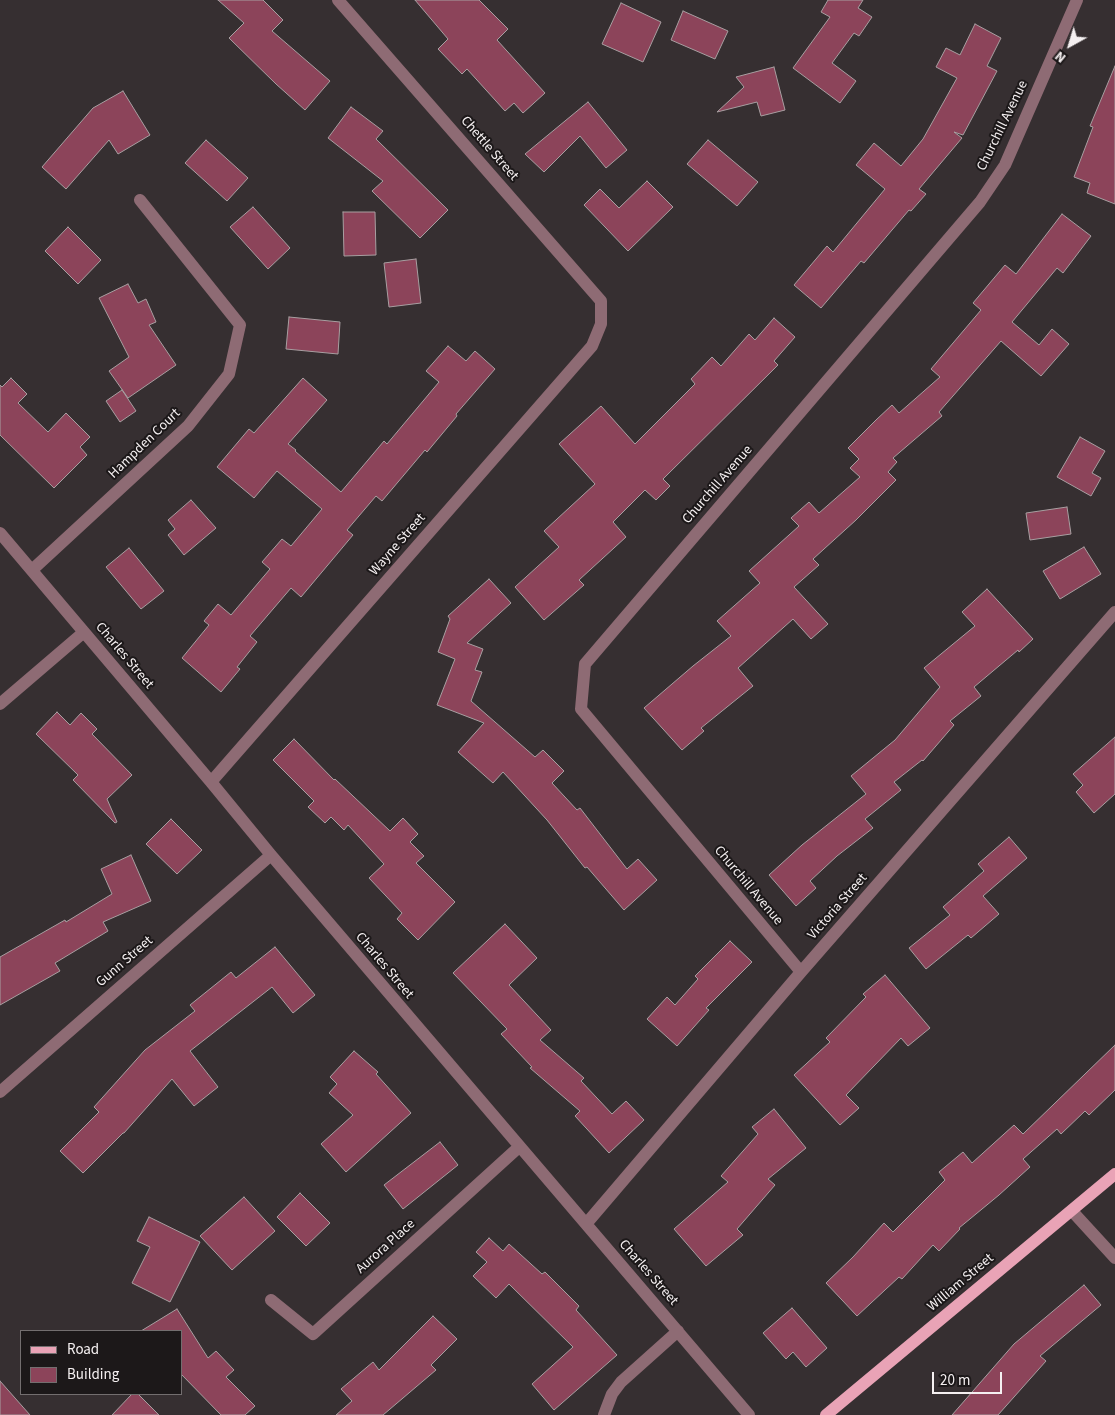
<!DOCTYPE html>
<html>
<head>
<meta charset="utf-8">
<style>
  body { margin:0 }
  #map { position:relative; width:1115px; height:1415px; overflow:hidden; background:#362f31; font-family:"Source Sans 3",sans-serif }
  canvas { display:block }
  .legend { position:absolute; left:20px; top:1330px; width:162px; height:65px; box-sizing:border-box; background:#1c1819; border:1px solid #736e6f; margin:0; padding:6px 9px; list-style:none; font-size:15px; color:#f5f0f1 }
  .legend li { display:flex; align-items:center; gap:10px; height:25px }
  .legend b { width:25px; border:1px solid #736e6f }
  .north { position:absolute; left:1045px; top:20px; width:50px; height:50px; -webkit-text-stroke:4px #1c1819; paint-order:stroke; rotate:219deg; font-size:14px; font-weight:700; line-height:20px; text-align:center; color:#f5f0f1 }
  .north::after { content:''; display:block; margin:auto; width:18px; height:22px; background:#f5f0f1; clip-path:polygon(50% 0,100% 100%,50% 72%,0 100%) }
  .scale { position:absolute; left:932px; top:1372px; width:70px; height:22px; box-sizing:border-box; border:2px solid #f5f0f1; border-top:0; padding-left:6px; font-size:15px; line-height:18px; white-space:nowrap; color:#f5f0f1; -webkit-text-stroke:4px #1c1819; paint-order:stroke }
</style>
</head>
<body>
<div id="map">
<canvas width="1115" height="1415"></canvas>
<ul class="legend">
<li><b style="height:6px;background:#e9a3b6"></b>Road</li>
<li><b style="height:14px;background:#8c445a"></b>Building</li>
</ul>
<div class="north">N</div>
<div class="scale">20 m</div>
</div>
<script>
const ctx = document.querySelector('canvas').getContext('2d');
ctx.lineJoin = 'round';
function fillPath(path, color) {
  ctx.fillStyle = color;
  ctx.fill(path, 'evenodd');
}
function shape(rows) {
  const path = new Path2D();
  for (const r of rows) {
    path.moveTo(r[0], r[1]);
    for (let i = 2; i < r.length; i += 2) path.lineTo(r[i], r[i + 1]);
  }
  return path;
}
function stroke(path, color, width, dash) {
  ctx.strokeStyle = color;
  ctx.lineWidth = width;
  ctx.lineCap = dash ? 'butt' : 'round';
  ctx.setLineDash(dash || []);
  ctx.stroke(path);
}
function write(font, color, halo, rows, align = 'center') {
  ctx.font = font + ' "Source Sans 3",sans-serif';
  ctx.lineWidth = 4;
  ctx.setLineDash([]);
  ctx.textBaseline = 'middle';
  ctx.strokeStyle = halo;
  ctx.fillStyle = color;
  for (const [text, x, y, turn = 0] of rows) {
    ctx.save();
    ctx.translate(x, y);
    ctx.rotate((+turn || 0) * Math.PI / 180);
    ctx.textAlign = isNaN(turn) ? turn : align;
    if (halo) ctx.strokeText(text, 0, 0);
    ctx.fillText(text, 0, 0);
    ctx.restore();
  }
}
const building = shape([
  [218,0,263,0,283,20,272,31,330,81,305,110,276,84,229,38,244,23,218,0],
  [415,0,479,0,508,29,497,40,545,93,523,113,514,103,505,111,467,69,462,74,438,49,448,39,415,0],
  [828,0,863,0,858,8,872,17,859,36,854,33,832,63,856,81,840,103,793,68,830,17,821,12,828,0],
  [621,3,661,22,643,62,602,44,621,3],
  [683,11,728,31,715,59,671,40,683,11],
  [975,24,1001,38,987,66,997,71,963,135,954,132,962,138,919,189,926,194,911,211,909,210,864,263,861,261,821,308,794,285,827,246,833,252,885,189,856,165,874,143,901,166,923,139,957,78,936,67,946,48,960,55,975,24],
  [1115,66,1115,204,1087,193,1090,183,1074,177,1093,127,1090,126,1115,66],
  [774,67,785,110,761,116,757,102,717,112,744,87,736,77,774,67],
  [123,91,150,135,118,154,109,140,66,189,42,167,93,108,123,91],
  [588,102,627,150,606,168,580,136,544,172,525,154,588,102],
  [351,107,383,131,376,139,448,210,420,238,372,191,383,181,328,138,351,107],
  [206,140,248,178,227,201,185,163,206,140],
  [708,140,758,182,737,206,687,164,708,140],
  [647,181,673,207,628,251,584,205,600,189,619,208,647,181],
  [253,207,290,248,268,269,230,227,253,207],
  [343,212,375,212,376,255,344,256,343,212],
  [1062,214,1091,236,1063,273,1057,268,1012,322,1039,345,1052,329,1069,344,1041,376,1001,341,939,412,942,416,893,458,897,462,888,472,896,480,856,520,813,559,819,565,794,587,828,624,811,639,793,619,738,668,753,686,701,728,704,731,682,750,644,708,693,666,731,636,717,621,760,583,749,571,799,526,791,518,809,502,819,513,860,477,850,468,859,459,848,448,876,420,892,405,899,413,940,377,931,369,981,310,973,303,1005,265,1016,274,1062,214],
  [68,227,101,260,78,284,45,251,68,227],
  [416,259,421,303,389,307,384,263,416,259],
  [128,284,138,303,146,299,156,322,149,325,176,365,128,398,109,371,129,357,99,298,128,284],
  [289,317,340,322,338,354,286,349,289,317],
  [774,318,795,337,774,361,778,365,663,479,670,486,656,500,645,490,613,522,626,537,579,580,584,585,544,620,515,587,559,547,544,531,595,484,559,444,601,406,635,444,695,384,691,379,712,357,721,366,749,334,755,340,774,318],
  [448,346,466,361,475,351,495,369,456,414,457,416,427,452,425,450,382,501,376,496,347,530,353,535,301,597,291,588,250,636,257,642,237,667,240,669,221,692,182,658,209,625,204,621,218,604,231,615,270,569,262,562,282,539,291,546,322,509,277,471,254,498,217,467,249,429,254,433,303,378,327,400,288,444,296,450,295,451,341,492,384,441,387,444,439,382,426,371,448,346],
  [11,378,27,394,18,403,48,432,66,413,90,437,80,447,87,455,54,488,0,435,0,385,2,387,11,378],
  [122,390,136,411,120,422,106,401,122,390],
  [1080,437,1105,451,1092,473,1101,478,1091,496,1057,477,1080,437],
  [191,500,216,528,184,555,168,535,175,529,168,520,191,500],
  [1067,507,1071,534,1030,540,1026,513,1067,507],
  [1084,547,1101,574,1060,599,1043,571,1084,547],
  [129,548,164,591,141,609,106,567,129,548],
  [489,579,511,603,467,643,483,649,475,670,482,672,471,701,535,757,543,750,564,771,552,783,577,810,580,808,627,869,638,859,657,880,624,910,587,867,585,868,547,820,503,772,493,783,458,752,484,723,437,705,455,659,438,652,450,619,448,616,489,579],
  [987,589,1033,639,1019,652,1018,650,974,687,981,696,950,721,954,725,923,761,922,760,894,782,901,790,865,819,873,828,837,856,810,881,816,888,796,906,769,875,802,845,866,794,851,776,895,740,940,687,924,668,975,626,962,612,987,589],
  [57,712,70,725,81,713,97,729,92,734,132,775,107,799,117,822,115,823,73,780,78,775,36,734,57,712],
  [1115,737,1115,794,1094,813,1076,792,1083,785,1073,774,1115,737],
  [294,739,334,780,335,779,390,831,403,818,418,834,410,842,424,856,416,863,455,902,418,940,397,919,402,913,369,878,384,864,348,825,344,830,331,817,325,823,308,807,314,801,273,760,294,739],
  [171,819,202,850,177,874,146,844,171,819],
  [1009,837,1027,858,983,896,999,914,971,938,968,935,926,969,909,948,950,915,943,907,984,871,978,864,1009,837],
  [131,855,151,901,103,922,108,931,55,963,60,971,0,1005,0,957,65,920,66,922,112,894,101,869,131,855],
  [505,924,537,958,509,985,551,1030,540,1040,584,1078,581,1081,612,1114,626,1101,644,1120,609,1153,575,1116,580,1111,530,1068,532,1067,501,1034,507,1029,453,973,505,924],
  [730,941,752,962,706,1008,709,1010,677,1046,647,1019,667,997,675,1005,698,979,695,976,730,941],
  [275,947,315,995,293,1013,272,987,190,1051,218,1087,194,1106,172,1079,124,1133,123,1133,83,1173,60,1151,99,1112,94,1107,145,1050,195,1011,190,1005,231,972,236,978,275,947],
  [885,975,930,1028,908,1046,901,1038,846,1095,859,1108,840,1125,794,1075,830,1042,826,1038,866,997,863,994,885,975],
  [1115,1045,1115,1090,1089,1115,1085,1111,1061,1134,1057,1129,1023,1159,1030,1167,999,1195,959,1228,960,1229,939,1251,933,1245,902,1279,899,1277,857,1316,826,1283,853,1257,884,1223,893,1232,945,1180,939,1172,963,1152,972,1163,1014,1125,1023,1134,1115,1045],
  [354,1051,378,1072,376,1074,411,1113,346,1172,321,1144,353,1115,329,1093,337,1084,330,1077,354,1051],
  [774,1109,806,1148,768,1179,775,1185,737,1229,743,1235,706,1266,674,1229,728,1182,721,1176,758,1134,752,1127,774,1109],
  [440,1142,458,1165,403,1209,384,1185,440,1142],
  [300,1193,330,1223,306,1246,277,1217,300,1193],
  [244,1197,275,1231,232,1270,200,1236,244,1197],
  [149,1217,200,1242,170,1302,132,1283,150,1247,137,1241,149,1217],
  [489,1238,503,1251,509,1244,542,1274,545,1272,579,1306,576,1310,617,1355,554,1410,532,1384,573,1347,509,1284,496,1298,473,1276,487,1262,476,1252,489,1238],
  [1084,1285,1101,1305,1040,1356,1046,1361,998,1415,952,1415,1014,1344,1084,1285],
  [792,1308,827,1348,806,1367,793,1352,786,1359,763,1333,792,1308],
  [177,1309,208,1358,216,1351,234,1370,226,1377,255,1406,245,1415,221,1415,181,1374,181,1331,141,1331,177,1309],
  [433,1316,457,1339,431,1365,436,1370,383,1415,336,1415,352,1401,341,1389,373,1362,379,1370,433,1316],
  [0,1381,30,1415,0,1415,0,1381],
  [132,1394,138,1394,159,1415,112,1415,132,1394]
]);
fillPath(building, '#8c445a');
stroke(building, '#a89fa1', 1);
stroke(shape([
  [0,533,211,782,271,855,749,1415],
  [32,570,188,426,229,374,240,325,140,200],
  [0,704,84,632],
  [211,782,592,346,601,324,601,301,338,0],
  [801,972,581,709,585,664,980,202,1005,165,1077,0],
  [0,1092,271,855],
  [1072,1211,1115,1258],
  [586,1224,801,972,1115,612],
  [271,1300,313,1334,519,1147],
  [604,1415,612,1394,621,1382,678,1331]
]), '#8e6b74', 12);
stroke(shape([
  [826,1415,1115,1174]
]), '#e9a3b6', 12);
write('14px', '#f5f0f1', '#1c1819', [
  ["Churchill Avenue",1003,126,-64],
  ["Chettle Street",489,149,49],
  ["Hampden Court",145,444,-44],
  ["Churchill Avenue",718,485,-49],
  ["Wayne Street",398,545,-49],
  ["Charles Street",124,656,50],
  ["Churchill Avenue",748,886,50],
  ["Victoria Street",838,907,-49],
  ["Gunn Street",125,962,-41],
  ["Charles Street",384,966,50],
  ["Aurora Place",386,1247,-42],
  ["Charles Street",648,1273,49],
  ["William Street",961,1283,-40]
]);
</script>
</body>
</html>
